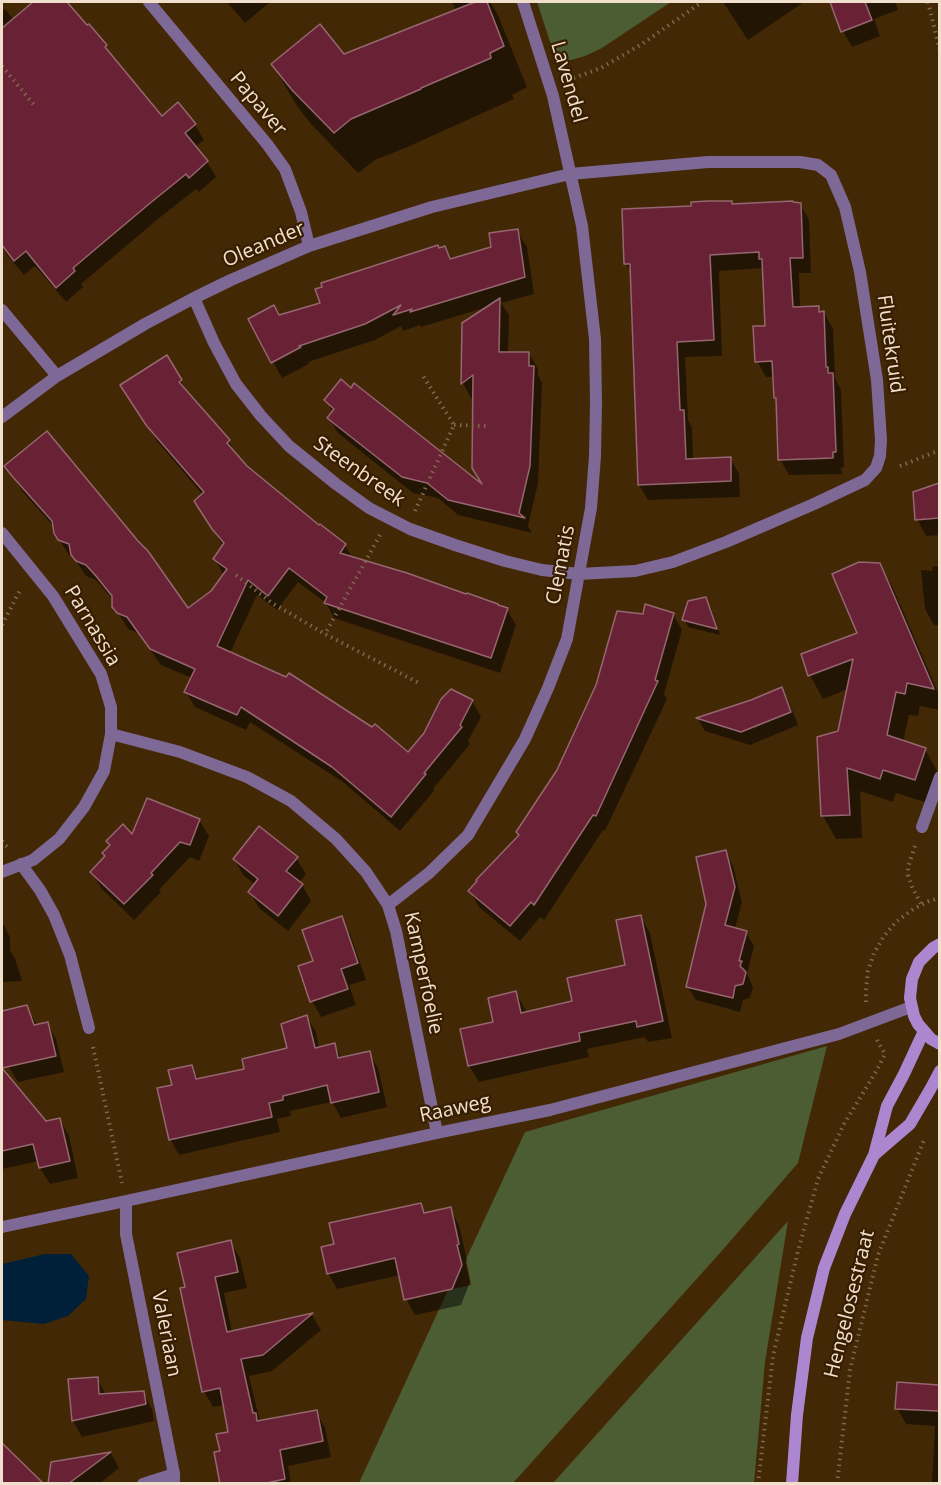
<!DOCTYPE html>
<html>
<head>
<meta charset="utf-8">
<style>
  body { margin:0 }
  #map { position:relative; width:941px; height:1485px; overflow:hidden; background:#432806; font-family:"Open Sans",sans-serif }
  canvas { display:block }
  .frame { position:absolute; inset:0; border:3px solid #f0dfcd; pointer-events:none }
</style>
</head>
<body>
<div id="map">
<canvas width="941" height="1485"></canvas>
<div class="frame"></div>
</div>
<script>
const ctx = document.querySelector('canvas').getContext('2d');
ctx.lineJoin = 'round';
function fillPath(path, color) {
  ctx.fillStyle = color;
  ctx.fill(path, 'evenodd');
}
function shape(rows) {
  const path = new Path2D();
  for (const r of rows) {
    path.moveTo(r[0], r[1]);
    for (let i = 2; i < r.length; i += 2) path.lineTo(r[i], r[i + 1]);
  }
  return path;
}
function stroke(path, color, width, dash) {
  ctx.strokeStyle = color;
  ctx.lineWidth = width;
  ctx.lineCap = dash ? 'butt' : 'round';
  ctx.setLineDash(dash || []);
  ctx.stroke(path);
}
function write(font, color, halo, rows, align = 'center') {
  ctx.font = font + ' "Open Sans",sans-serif';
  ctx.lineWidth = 4.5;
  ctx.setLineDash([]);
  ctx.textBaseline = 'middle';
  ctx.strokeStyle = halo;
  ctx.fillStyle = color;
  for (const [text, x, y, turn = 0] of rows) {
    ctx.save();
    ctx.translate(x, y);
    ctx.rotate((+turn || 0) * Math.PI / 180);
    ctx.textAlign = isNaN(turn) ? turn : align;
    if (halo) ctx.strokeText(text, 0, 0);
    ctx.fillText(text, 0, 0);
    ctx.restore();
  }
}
fillPath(shape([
  [537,2,671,2,602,48,585,56,564,62,561,53,554,54],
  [827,1046,798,1163,720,1253,513,1483,359,1483,448,1290,471,1285,466,1259,525,1132],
  [788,1221,765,1362,754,1483,553,1483]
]), '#4c5c33');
fillPath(shape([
  [45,1254,71,1254,89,1276,86,1299,68,1316,44,1324,2,1320,2,1264]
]), '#00203a');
fillPath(shape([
  [36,2,66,2,87,27,106,46,113,59,162,118,178,104,195,125,204,140,195,147,207,162,216,177,199,192,196,189,158,219,81,284,83,287,66,302,35,266,24,275,7,255,2,245,2,237,12,227,2,214,2,12,5,9,14,20],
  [227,2,270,2,245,23],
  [452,2,490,2,497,13,527,87,512,95,514,99,405,148,375,160,358,173,311,124,297,106,273,65,343,56,456,11],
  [723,2,804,2,748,40],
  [831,2,895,2,898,10,874,19,880,36,852,47,843,31],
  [800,204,809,220,811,273,799,273,800,308,818,307,822,313,824,313,833,329,835,378,841,390,844,467,841,468,842,474,789,475,780,459,777,401,775,398,774,377,766,377,757,361,766,327,764,268,719,271,722,356,685,357,688,420,692,428,693,460,730,458,739,474,740,497,648,500,639,485,632,274,626,264,733,206],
  [517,231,527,247,534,294,501,303,509,315,508,353,529,353,538,369,538,375,542,383,538,483,528,526,532,533,458,515,438,498,413,493,338,433,329,418,333,413,326,400,485,488,474,397,471,398,463,383,464,324,487,307,421,327,420,325,403,331,401,326,375,340,308,362,309,364,282,378,273,362,279,317,321,304,439,250,445,248,452,260,492,248],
  [166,357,190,396,229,441,238,458,246,467,320,527,345,545,352,558,507,610,516,625,500,673,334,618,326,603,298,582,277,610,257,595,230,653,408,754,472,701,481,717,468,741,470,744,433,789,434,791,400,831,343,782,250,722,246,730,195,707,186,692,192,678,161,665,138,633,128,629,114,606,113,600,96,580,86,576,74,558,69,555,55,533,54,527,23,492,6,466,188,610,212,592,223,574,215,559,223,546,205,517,203,495,157,441,131,401],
  [937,485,940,485,940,535,926,536,917,519],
  [880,565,893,588,940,697,940,710,920,706,918,716,909,715,903,742,925,749,938,773,928,803,896,793,893,802,860,791,862,838,836,839,823,816,848,689,823,699,810,675,803,655,859,633],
  [933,566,940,567,940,625,934,625,925,609,921,570,932,571],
  [706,599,710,606,720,635,688,627,684,619],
  [673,614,682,630,664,694,667,699,605,831,603,830,544,920,540,917,520,941,479,907,470,891,520,836,558,771,644,616],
  [782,689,789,702,798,725,750,745,705,731,698,719,751,702],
  [199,820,209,836,199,861,190,857,159,890,161,892,134,920,101,888,92,872,133,837],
  [725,852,733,866,742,902,735,929,746,932,754,946,747,974,753,987,750,998,743,1000,740,1012,696,1000,687,986],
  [296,858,306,874,299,883,302,885,311,901,288,931,259,908,250,892,256,885,244,876,234,859],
  [641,917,650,933,672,1038,648,1042,645,1037,587,1049,589,1057,479,1082,469,1066,495,1023,516,993,525,1009,526,1013,574,1002,626,966],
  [341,918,350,934,366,980,349,985,356,1005,321,1017,312,1001,315,962],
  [2,922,10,937,10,951,15,958,22,981,2,982],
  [27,1007,37,1025,47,1023,56,1039,64,1072,18,1082,8,1066,2,1035,2,1013],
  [307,1017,316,1032,319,1048,334,1045,342,1059,369,1053,378,1068,387,1107,341,1118,332,1102,290,1111,291,1116,277,1119,280,1132,179,1155,170,1139,174,1086,191,1067,199,1080,246,1070,289,1049],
  [17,1089,45,1123,60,1120,69,1136,78,1178,50,1184,40,1168,39,1161,2,1169,2,1093],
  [421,1204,426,1214,450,1209,459,1225,467,1260,465,1261,470,1282,461,1305,415,1315,406,1299,400,1275,337,1289,328,1273,336,1246],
  [230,1242,240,1258,247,1288,224,1293,232,1332,312,1315,321,1330,272,1371,249,1376,260,1422,316,1411,325,1428,331,1457,288,1466,291,1484,222,1484,221,1452,230,1434,224,1405,213,1407,204,1391,186,1288],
  [97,1378,106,1395,143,1392,152,1409,154,1421,82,1437,73,1421],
  [898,1384,940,1386,940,1484,932,1484,935,1426,906,1424,897,1408],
  [111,1453,119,1468,99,1484,50,1484,52,1463]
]), '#0007');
const building = shape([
  [33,2,67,2,87,25,89,24,107,45,105,47,162,116,178,102,196,124,185,133,208,161,189,178,186,174,149,204,73,268,75,271,56,288,26,251,14,261,2,245,2,28,33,2],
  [475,2,487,2,504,46,490,53,491,58,421,88,421,89,351,119,334,133,292,90,271,64,320,24,344,54,475,2],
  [830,2,865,2,872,20,841,32,830,2],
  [708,201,732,201,732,204,793,201,793,202,801,203,803,258,790,258,793,307,819,306,819,312,824,311,826,367,828,367,828,373,833,373,836,452,833,452,833,458,778,460,776,398,774,398,772,361,755,362,753,326,765,326,762,259,759,259,759,252,710,255,714,340,677,342,680,410,684,410,686,459,731,457,731,481,638,485,630,264,624,264,622,209,691,206,691,202,708,201],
  [518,229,525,277,410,312,412,309,393,315,401,305,365,324,299,346,301,347,271,363,248,319,274,305,279,315,320,303,315,289,322,287,321,283,438,245,439,248,445,246,450,259,491,247,489,233,518,229],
  [500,298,499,352,529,352,529,366,534,366,530,466,519,513,525,518,448,500,427,483,402,477,327,418,334,409,324,400,341,379,351,388,354,383,482,484,472,468,473,375,461,384,462,323,500,298],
  [167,355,182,380,179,382,230,440,227,443,247,466,319,525,320,524,346,544,340,553,407,573,466,594,467,593,498,604,498,605,508,608,491,658,324,603,327,597,289,568,268,596,248,580,217,646,286,677,289,673,372,727,375,724,408,752,424,733,441,699,451,689,473,700,460,725,462,727,424,773,426,774,391,817,332,767,241,707,237,715,184,692,195,669,150,649,127,617,117,613,112,607,112,596,96,576,86,565,76,561,71,555,69,544,58,540,54,533,52,521,12,476,4,466,47,431,138,541,148,551,188,608,211,591,227,569,213,559,224,543,212,529,194,501,204,492,146,425,120,385,167,355],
  [939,483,939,518,915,520,913,492,939,483],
  [859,562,880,563,934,689,907,683,905,694,896,692,887,735,926,748,915,780,883,770,880,779,847,768,850,815,821,816,817,737,838,731,853,659,808,676,801,654,857,633,832,574,859,562],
  [706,597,709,606,717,629,682,620,688,601,706,597],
  [645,604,674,613,655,680,658,681,596,816,593,815,534,905,531,902,510,926,468,891,477,881,476,880,519,835,516,832,557,770,596,685,617,611,643,614,645,604],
  [782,687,791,712,741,732,696,718,751,700,782,687],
  [147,798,200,819,190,845,180,842,151,873,153,875,124,904,90,872,105,856,102,853,110,845,106,841,123,824,132,834,147,798],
  [259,826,298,857,286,871,303,884,278,916,248,892,258,879,233,859,259,826],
  [726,850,735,887,725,925,747,931,739,961,742,961,740,966,746,972,743,984,735,986,733,998,686,987,706,904,696,857,726,850],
  [641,915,663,1021,637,1027,636,1021,579,1033,580,1041,468,1066,460,1029,493,1022,488,998,516,991,521,1013,572,1001,567,978,625,965,616,920,641,915],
  [342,916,358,963,341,969,348,989,310,1002,298,966,313,961,302,930,342,916],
  [27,1005,34,1025,48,1022,56,1056,2,1068,2,1011,27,1005],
  [307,1015,315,1048,335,1043,338,1058,370,1051,379,1092,331,1103,327,1085,283,1096,283,1100,269,1103,272,1117,169,1140,157,1088,172,1085,168,1070,192,1065,196,1079,244,1069,242,1059,287,1048,281,1024,307,1015],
  [2,1068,46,1121,60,1118,70,1161,39,1168,33,1144,2,1151,2,1068],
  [421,1203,424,1213,451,1207,459,1244,457,1245,462,1265,452,1289,404,1300,395,1258,327,1274,321,1247,334,1244,329,1223,421,1203],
  [231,1240,238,1272,215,1277,227,1332,313,1313,263,1355,241,1359,253,1413,256,1413,257,1421,317,1410,323,1441,280,1450,285,1479,262,1484,220,1484,214,1452,220,1451,216,1434,228,1432,220,1388,202,1392,180,1288,185,1287,177,1253,231,1240],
  [98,1377,99,1394,144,1391,146,1404,72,1421,68,1379,98,1377],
  [897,1382,939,1385,939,1411,895,1409,897,1382],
  [2,1443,44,1484,2,1484,2,1443],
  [111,1452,68,1484,48,1484,51,1462,111,1452]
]);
fillPath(building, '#692135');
stroke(building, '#956770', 1.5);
stroke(shape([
  [928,2,940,51],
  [2,66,34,105],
  [568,80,601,68,642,44,702,2],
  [454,425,487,426],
  [900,466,940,450],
  [415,511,454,425,423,376],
  [380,535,325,634,421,684],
  [236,575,272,603,325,634],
  [2,625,21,588],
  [2,841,9,849],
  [915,846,908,867,908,875,912,887,921,904],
  [866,1002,866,990,868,971,874,953,884,936,896,922,912,910,929,901,940,898],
  [877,1040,885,1054],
  [93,1047,122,1183],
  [758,1484,773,1356,798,1251,818,1179,844,1124,877,1070,885,1054],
  [837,1484,850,1370,878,1255,924,1140]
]), '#7f684b', 4, [1.5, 4.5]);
stroke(shape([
  [149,2,267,144,285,169,301,212,309,246],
  [2,310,57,376],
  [2,417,57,376,145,324,194,298,231,280,309,246,432,207,570,174,708,162,800,162,818,165,831,175,845,207,860,272,877,380,881,440,880,456,876,468,865,480,814,504,726,542,673,562,635,571,579,574,542,570,505,561,455,545,410,529,369,508,336,484,289,446,261,416,236,384,214,343,194,298],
  [2,533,53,596,101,674,111,707,111,734,104,771,84,807,59,839,33,860,2,872],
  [111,734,180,752,247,777,291,801,336,839,366,872,388,905,396,931,437,1133],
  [922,827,940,777],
  [21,864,40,890,54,915,70,955,89,1028],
  [388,905,429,873,468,835,525,739,548,688,567,639,591,508,595,456,596,403,595,339,582,226,553,96,523,2],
  [126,1201,126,1234,174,1474,174,1484],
  [2,1227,126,1201,437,1133,550,1110,839,1034,911,1007],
  [143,1484,174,1474]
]), '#7e6895', 12);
stroke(shape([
  [940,944,933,948,919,962,912,979,910,998,914,1016,918,1024,931,1039,940,1044],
  [874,1155,910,1124,931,1088,940,1071],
  [792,1484,797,1415,807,1338,824,1268,845,1214,874,1155,887,1106,904,1074,924,1031]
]), '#ac87d0', 12);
write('20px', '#f0dfcd', '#381e00', [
  ["Lavendel",568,82,74],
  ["Papaver",258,104,50],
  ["Oleander",264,245,-23],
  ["Fluitekruid",890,344,82],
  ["Steenbreek",359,472,35],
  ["Clematis",561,565,-79],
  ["Parnassia",92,626,59],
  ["Kamperfoelie",423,973,78],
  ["Raaweg",455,1109,-12],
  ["Hengelosestraat",850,1304,-76],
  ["Valeriaan",166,1334,79]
]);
</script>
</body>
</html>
